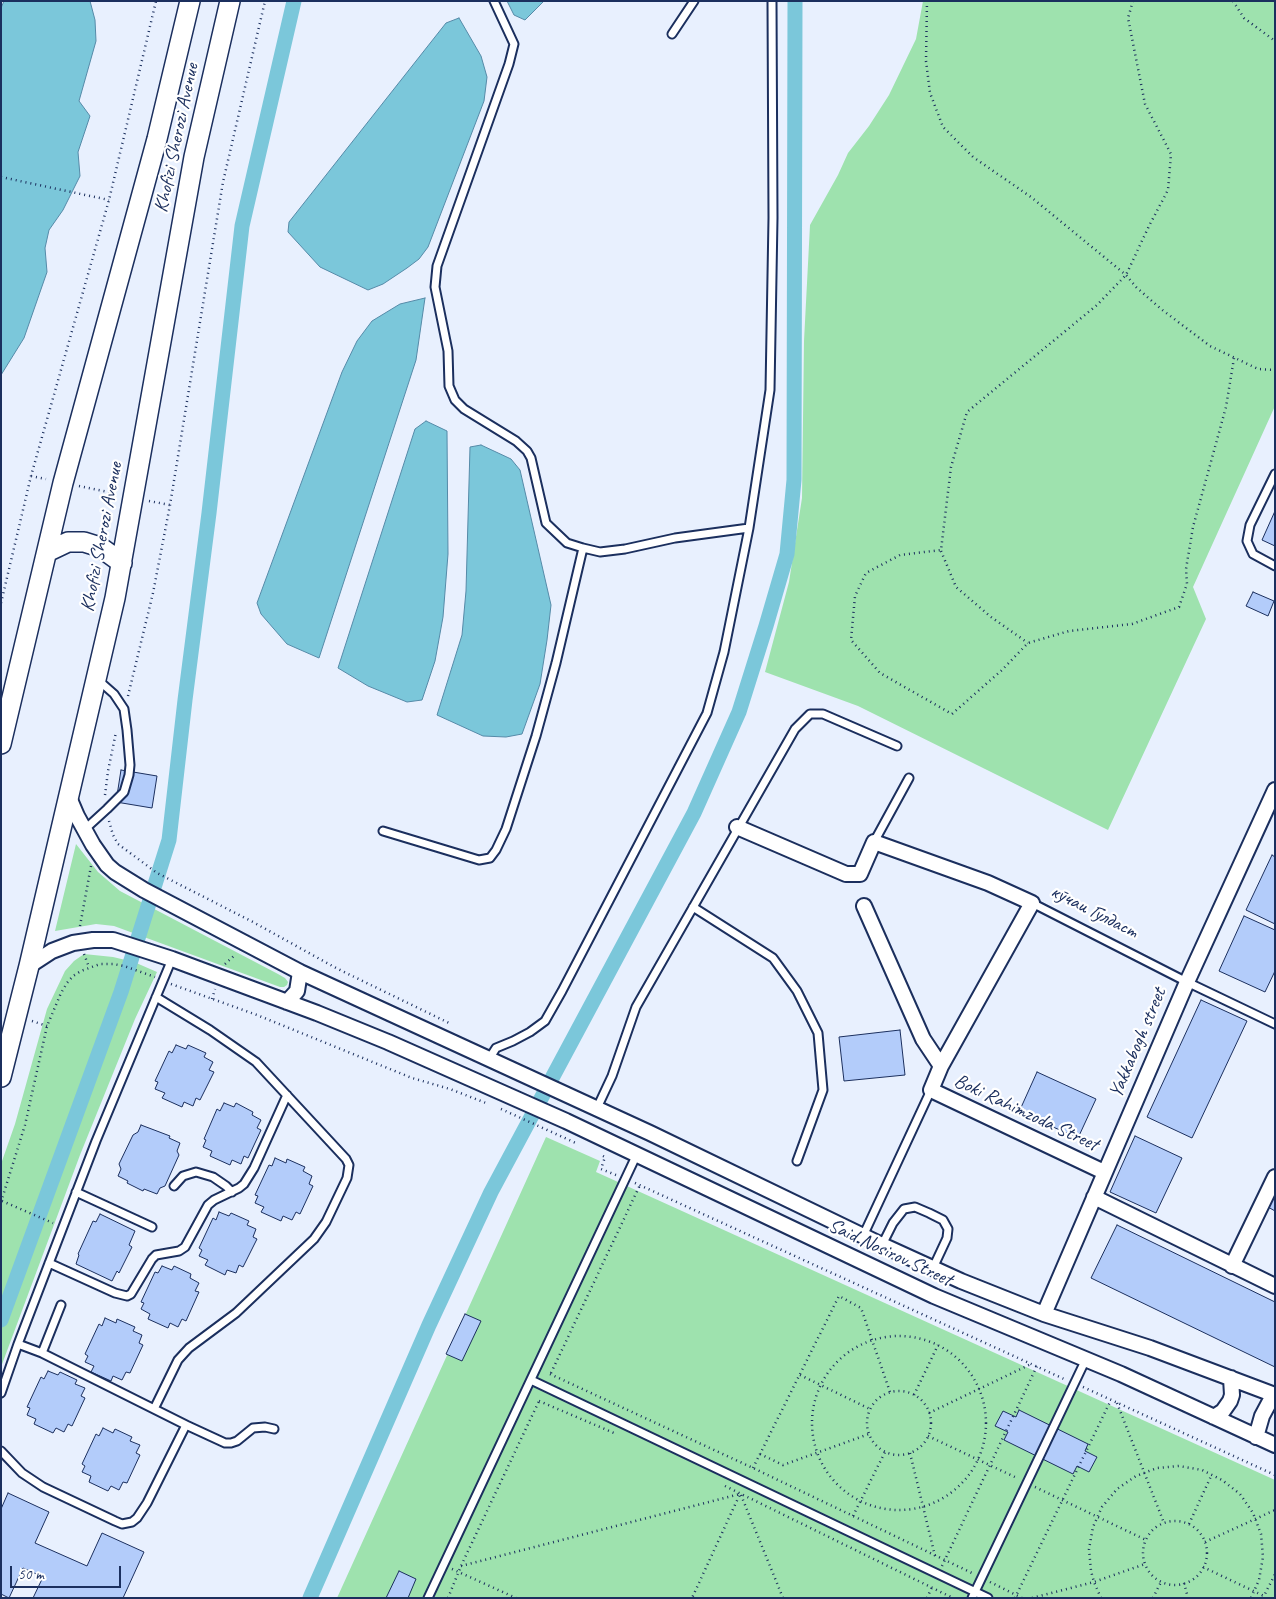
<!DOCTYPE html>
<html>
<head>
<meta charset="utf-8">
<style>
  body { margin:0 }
  #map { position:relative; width:1276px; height:1599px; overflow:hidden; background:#e8f0fe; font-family:Caveat,sans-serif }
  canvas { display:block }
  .frame { position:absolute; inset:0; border:2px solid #1b2f5e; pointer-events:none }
  .scale { position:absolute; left:10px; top:1566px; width:111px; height:22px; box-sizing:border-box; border:2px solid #1b2f5e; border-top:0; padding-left:6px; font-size:15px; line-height:18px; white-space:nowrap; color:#1b2f5e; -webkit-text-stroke:4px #fff; paint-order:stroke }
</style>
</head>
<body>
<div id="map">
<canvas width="1276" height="1599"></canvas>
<div class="frame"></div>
<div class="scale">50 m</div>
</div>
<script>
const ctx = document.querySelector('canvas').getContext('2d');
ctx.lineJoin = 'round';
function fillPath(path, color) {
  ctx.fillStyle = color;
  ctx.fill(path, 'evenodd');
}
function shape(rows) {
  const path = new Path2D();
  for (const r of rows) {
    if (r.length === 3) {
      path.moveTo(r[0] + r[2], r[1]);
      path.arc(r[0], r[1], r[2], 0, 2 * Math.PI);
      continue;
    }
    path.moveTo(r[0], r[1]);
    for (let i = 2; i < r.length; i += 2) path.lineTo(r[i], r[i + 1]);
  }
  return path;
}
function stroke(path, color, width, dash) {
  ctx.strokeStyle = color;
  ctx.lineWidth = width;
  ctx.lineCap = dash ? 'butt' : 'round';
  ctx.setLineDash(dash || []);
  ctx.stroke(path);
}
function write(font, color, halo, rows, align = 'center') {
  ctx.font = font + ' Caveat,sans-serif';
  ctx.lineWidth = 4.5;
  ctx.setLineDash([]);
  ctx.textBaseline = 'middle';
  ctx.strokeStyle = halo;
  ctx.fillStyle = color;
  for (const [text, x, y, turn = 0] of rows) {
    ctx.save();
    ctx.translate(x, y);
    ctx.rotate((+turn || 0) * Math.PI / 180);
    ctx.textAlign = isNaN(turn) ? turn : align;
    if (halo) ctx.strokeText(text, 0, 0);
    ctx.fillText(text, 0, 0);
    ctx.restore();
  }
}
fillPath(shape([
  [923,1,1275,1,1275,406,1193,587,1206,619,1108,830,858,706,765,672,789,582,802,498,804,341,810,225,838,175,848,153,869,126,889,95,916,39],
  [76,844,98,872,120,891,278,974,285,978,288,982,287,985,284,987,280,987,114,926,96,924,55,931],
  [84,954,113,957,134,962,157,972,135,1019,80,1155,1,1367,1,1164,15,1124,47,1009,65,971,74,961],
  [546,1137,600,1161,596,1172,1275,1480,1275,1598,337,1598]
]), '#9ee2ae');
const water = shape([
  [4,1,90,1,95,20,96,41,79,101,90,116,78,152,80,176,63,210,49,230,45,248,47,272,24,338,1,375,1,8,4,1],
  [507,1,544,1,525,20,514,15,507,1],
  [459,18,481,56,487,77,484,101,428,247,419,259,407,268,383,284,368,290,320,267,288,232,289,222,446,23,459,18],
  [425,298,416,360,319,658,287,644,261,614,257,603,342,372,357,341,372,321,400,304,425,298],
  [426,421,447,431,448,554,443,617,435,661,422,700,407,702,368,686,338,668,415,429,426,421],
  [481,445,511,459,520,470,551,605,547,640,540,684,522,734,506,737,483,736,437,715,462,635,466,591,470,447,481,445]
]);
fillPath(water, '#7bc7da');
stroke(water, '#558aa8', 1);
stroke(shape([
  [1,1320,121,992,169,840,185,700,209,513,242,226,294,1],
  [310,1598,429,1325,491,1192,694,813,739,712,766,626,787,554,794,480,795,1]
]), '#7bc7da', 15);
const building = shape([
  [1275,511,1275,546,1262,540,1275,511],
  [1253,592,1274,601,1268,616,1246,606,1253,592],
  [121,770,157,776,152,808,116,802,121,770],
  [1272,855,1275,857,1275,924,1246,910,1272,855],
  [1244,916,1275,930,1275,971,1265,992,1219,971,1244,916],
  [1201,1000,1247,1021,1192,1138,1147,1117,1201,1000],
  [900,1030,905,1075,844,1081,839,1037,900,1030],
  [176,1045,186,1049,188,1045,206,1053,204,1057,213,1062,209,1070,214,1072,200,1100,196,1098,193,1106,184,1102,182,1107,162,1098,165,1093,155,1089,158,1082,155,1081,169,1051,172,1053,176,1045],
  [1037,1072,1096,1099,1078,1138,1019,1112,1037,1072],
  [224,1103,234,1107,236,1103,253,1112,252,1115,261,1120,257,1128,261,1130,248,1158,244,1156,241,1164,232,1160,230,1165,210,1156,212,1151,203,1147,206,1140,204,1139,217,1109,220,1111,224,1103],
  [141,1125,170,1136,169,1138,180,1143,177,1151,179,1155,165,1186,160,1188,157,1194,144,1189,143,1191,127,1183,128,1181,118,1176,121,1169,119,1164,133,1135,138,1132,141,1125],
  [1135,1136,1182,1158,1156,1213,1110,1192,1135,1136],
  [275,1158,286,1163,287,1159,305,1167,303,1171,312,1176,309,1184,313,1186,300,1214,296,1212,292,1220,283,1216,281,1221,261,1212,264,1207,255,1203,258,1196,255,1195,269,1165,272,1166,275,1158],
  [1275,1193,1275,1211,1268,1207,1275,1193],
  [219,1212,229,1216,231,1213,249,1221,247,1225,256,1229,253,1237,257,1239,243,1267,239,1265,236,1273,227,1270,225,1275,205,1265,208,1260,199,1256,202,1250,199,1248,213,1218,216,1220,219,1212],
  [100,1214,135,1231,129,1245,132,1247,119,1273,117,1271,112,1281,76,1264,79,1255,78,1254,93,1221,96,1222,100,1214],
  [1117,1225,1275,1302,1275,1367,1091,1278,1117,1225],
  [162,1266,172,1270,174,1266,191,1274,190,1278,199,1283,195,1291,199,1292,186,1321,182,1319,178,1327,170,1323,168,1328,148,1319,150,1314,141,1309,144,1303,141,1302,155,1272,158,1273,162,1266],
  [465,1314,481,1321,462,1361,446,1354,465,1314],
  [105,1318,116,1323,117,1319,135,1327,133,1331,142,1335,139,1343,143,1345,130,1373,126,1372,122,1380,113,1376,111,1381,91,1372,94,1366,85,1362,88,1356,85,1354,99,1324,102,1326,105,1318],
  [48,1371,58,1375,60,1372,77,1380,75,1384,85,1388,81,1396,85,1398,72,1426,68,1424,64,1432,56,1428,53,1433,34,1424,36,1419,27,1415,30,1408,27,1407,41,1377,44,1379,48,1371],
  [1019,1410,1088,1444,1085,1451,1097,1457,1089,1472,1077,1466,1073,1474,1004,1440,1008,1432,995,1426,1003,1411,1016,1417,1019,1410],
  [103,1428,113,1433,115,1429,132,1437,130,1441,140,1445,136,1453,140,1455,127,1483,123,1482,119,1490,111,1486,108,1491,89,1482,91,1476,82,1472,85,1466,82,1464,96,1434,99,1436,103,1428],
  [8,1493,49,1512,35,1543,87,1566,102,1533,144,1552,123,1598,33,1598,43,1577,23,1568,9,1598,1,1594,1,1509,8,1493],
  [399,1571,416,1579,408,1598,386,1598,399,1571]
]);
fillPath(building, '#b3ccfa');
stroke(building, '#1b2f5e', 1);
const service = shape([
  [494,1,514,44,509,64,437,266,435,287,448,351,449,386,455,400,464,409,516,441,527,451,531,458,546,523,567,543,583,548,600,552,625,549,675,538,749,528],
  [672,34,694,1],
  [1275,474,1250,525,1247,541,1253,554,1275,566],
  [84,830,107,809,124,792,129,775,130,765,127,730,124,709,114,694,97,679],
  [383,831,479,860,490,858,496,850,506,829,536,736,556,663,583,548],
  [874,842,909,778],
  [1032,903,1187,982,1275,1024],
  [693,907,773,958,797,991,818,1033,823,1090,797,1161],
  [489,1059,496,1048,513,1041,530,1032,545,1021,562,991,707,713,724,652,749,528,770,390,773,218,772,1],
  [597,1108,612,1076,636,1007,795,729,810,714,823,714,897,746],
  [174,1186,183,1176,196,1172,213,1177,226,1186,232,1192],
  [76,1192,152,1227],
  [863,1236,931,1090],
  [882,1245,893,1223,904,1209,915,1207,929,1213,943,1220,948,1229,947,1238,933,1268],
  [49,1263,115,1293,127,1296,131,1294,152,1259,156,1255,179,1251,185,1247,208,1205,214,1200,239,1188,244,1184,254,1168,287,1095],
  [18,1344,42,1353,154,1409],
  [42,1353,61,1305],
  [531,1380,988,1598],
  [1,1393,18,1344,96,1141,172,959],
  [186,1425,225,1443,231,1443,237,1441,253,1428,265,1427,274,1429],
  [1,1451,22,1473,43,1487,115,1521,122,1524,132,1522,137,1518,147,1503,186,1425,154,1409,178,1360,189,1348,236,1313,314,1239,326,1222,347,1178,349,1165,346,1159,256,1062,210,1030,156,997],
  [428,1598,637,1154],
  [972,1598,1086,1359]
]);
const minor = shape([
  [68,795,77,816,93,845,107,865,115,872,144,890,300,972,650,1133,882,1245,961,1281,1044,1314,1150,1348,1275,1395],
  [737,827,846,874,860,874,874,842,988,883,1032,903,941,1066,931,1090,1104,1172],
  [864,906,923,1039,941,1066],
  [29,966,52,951,73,943,93,940,113,940,172,959,317,1013,388,1042,566,1121,934,1296,1121,1374,1275,1445],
  [287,1002,297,991,300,972],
  [1094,1197,1275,1286],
  [1232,1266,1275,1177],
  [1044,1314,1187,982,1275,790],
  [1214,1417,1223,1411,1230,1401,1232,1395,1231,1378],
  [1256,1437,1262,1416,1270,1401,1275,1396]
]);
const secondary = shape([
  [47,552,68,542,84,542,100,547,122,563],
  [1,744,63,483,157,139,190,1],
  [1,1077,29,966,115,598,194,157,230,1]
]);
stroke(service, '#1b2f5e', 11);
stroke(minor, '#1b2f5e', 18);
stroke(secondary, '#1b2f5e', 22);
stroke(shape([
  [927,1,926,61,930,93,943,127,973,157,1031,197,1126,275,1136,287,1161,309,1210,346,1258,369,1275,370],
  [1133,1,1128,18,1145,104,1171,154,1168,190,1149,226,1126,275,1097,305,967,412,951,467,941,550,900,555,866,573,855,596,851,640,880,673,952,714,1002,670,1028,643,1069,631,1132,624,1179,607,1187,584,1186,569,1193,527,1226,407,1234,358],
  [1233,1,1244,18,1275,41],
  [1,177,109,200],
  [31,476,46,479],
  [79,486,118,494],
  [149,501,170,505],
  [941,551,956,587,991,617,1028,643],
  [1,603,31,476,109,200,156,1],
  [128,696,153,593,170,505,223,182,265,1],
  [105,795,108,771,116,732],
  [109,821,113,835,118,844,157,873,253,922,336,968,449,1023],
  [80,926,91,866],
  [84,954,89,967],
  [225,964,236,954],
  [171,984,257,1015,412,1078,450,1089,486,1103],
  [212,999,215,989],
  [32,1021,47,1026],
  [501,1109,578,1144],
  [603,1156,605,1157,601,1169,616,1175],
  [635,1183,1064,1379],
  [2,1201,53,1223],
  [1,1202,25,1125,47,1026,61,993,67,983,73,976,81,971,100,964,113,964,124,966,155,977],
  [899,1423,87],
  [551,1373,640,1185],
  [550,1374,753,1468,972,1573],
  [800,1375,870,1409],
  [1083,1387,1275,1475],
  [899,1423,32],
  [914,1395,938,1345],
  [539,1401,614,1433],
  [1117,1403,1164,1523],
  [929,1413,1031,1364],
  [928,1436,1017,1478],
  [910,1453,935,1556],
  [760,1454,783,1465,869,1434],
  [753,1468,839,1296,861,1308,890,1392],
  [725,1486,953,1598],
  [1035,1487,1146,1540],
  [741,1495,783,1598],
  [853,1516,885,1452],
  [1175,1553,32],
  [1189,1524,1212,1474],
  [1205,1542,1275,1510],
  [461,1566,740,1494,692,1598],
  [942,1566,1037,1366],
  [1203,1567,1264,1596],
  [452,1569,516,1598],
  [990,1582,1022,1598],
  [1184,1583,1188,1598],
  [448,1598,461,1566,539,1401],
  [927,1598,932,1587],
  [1015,1598,1111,1400],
  [1032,1598,1094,1582,1145,1564],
  [1101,1598,1094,1582,1091,1571,1089,1549,1093,1527,1102,1507,1117,1489,1136,1476,1157,1468,1179,1466,1202,1470,1222,1480,1240,1494,1253,1513,1261,1534,1263,1557,1259,1580,1251,1598],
  [1153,1598,1161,1582],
  [1263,1598,1275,1574]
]), '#1b2f5e', 2.5, [1, 4]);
stroke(service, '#fff', 7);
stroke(minor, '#fff', 14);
stroke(secondary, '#fff', 19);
write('20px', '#1b2f5e', '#fff', [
  ["Khofizi Sherozi Avenue",177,138,-78],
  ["Khofizi Sherozi Avenue",102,537,-79],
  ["кӯчаи Гулдаст",1094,912,27],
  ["Yakkabogh street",1138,1043,-67],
  ["Boki Rahimzoda Street",1026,1113,25],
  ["Said Nosirov Street",890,1253,25]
]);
</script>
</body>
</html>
